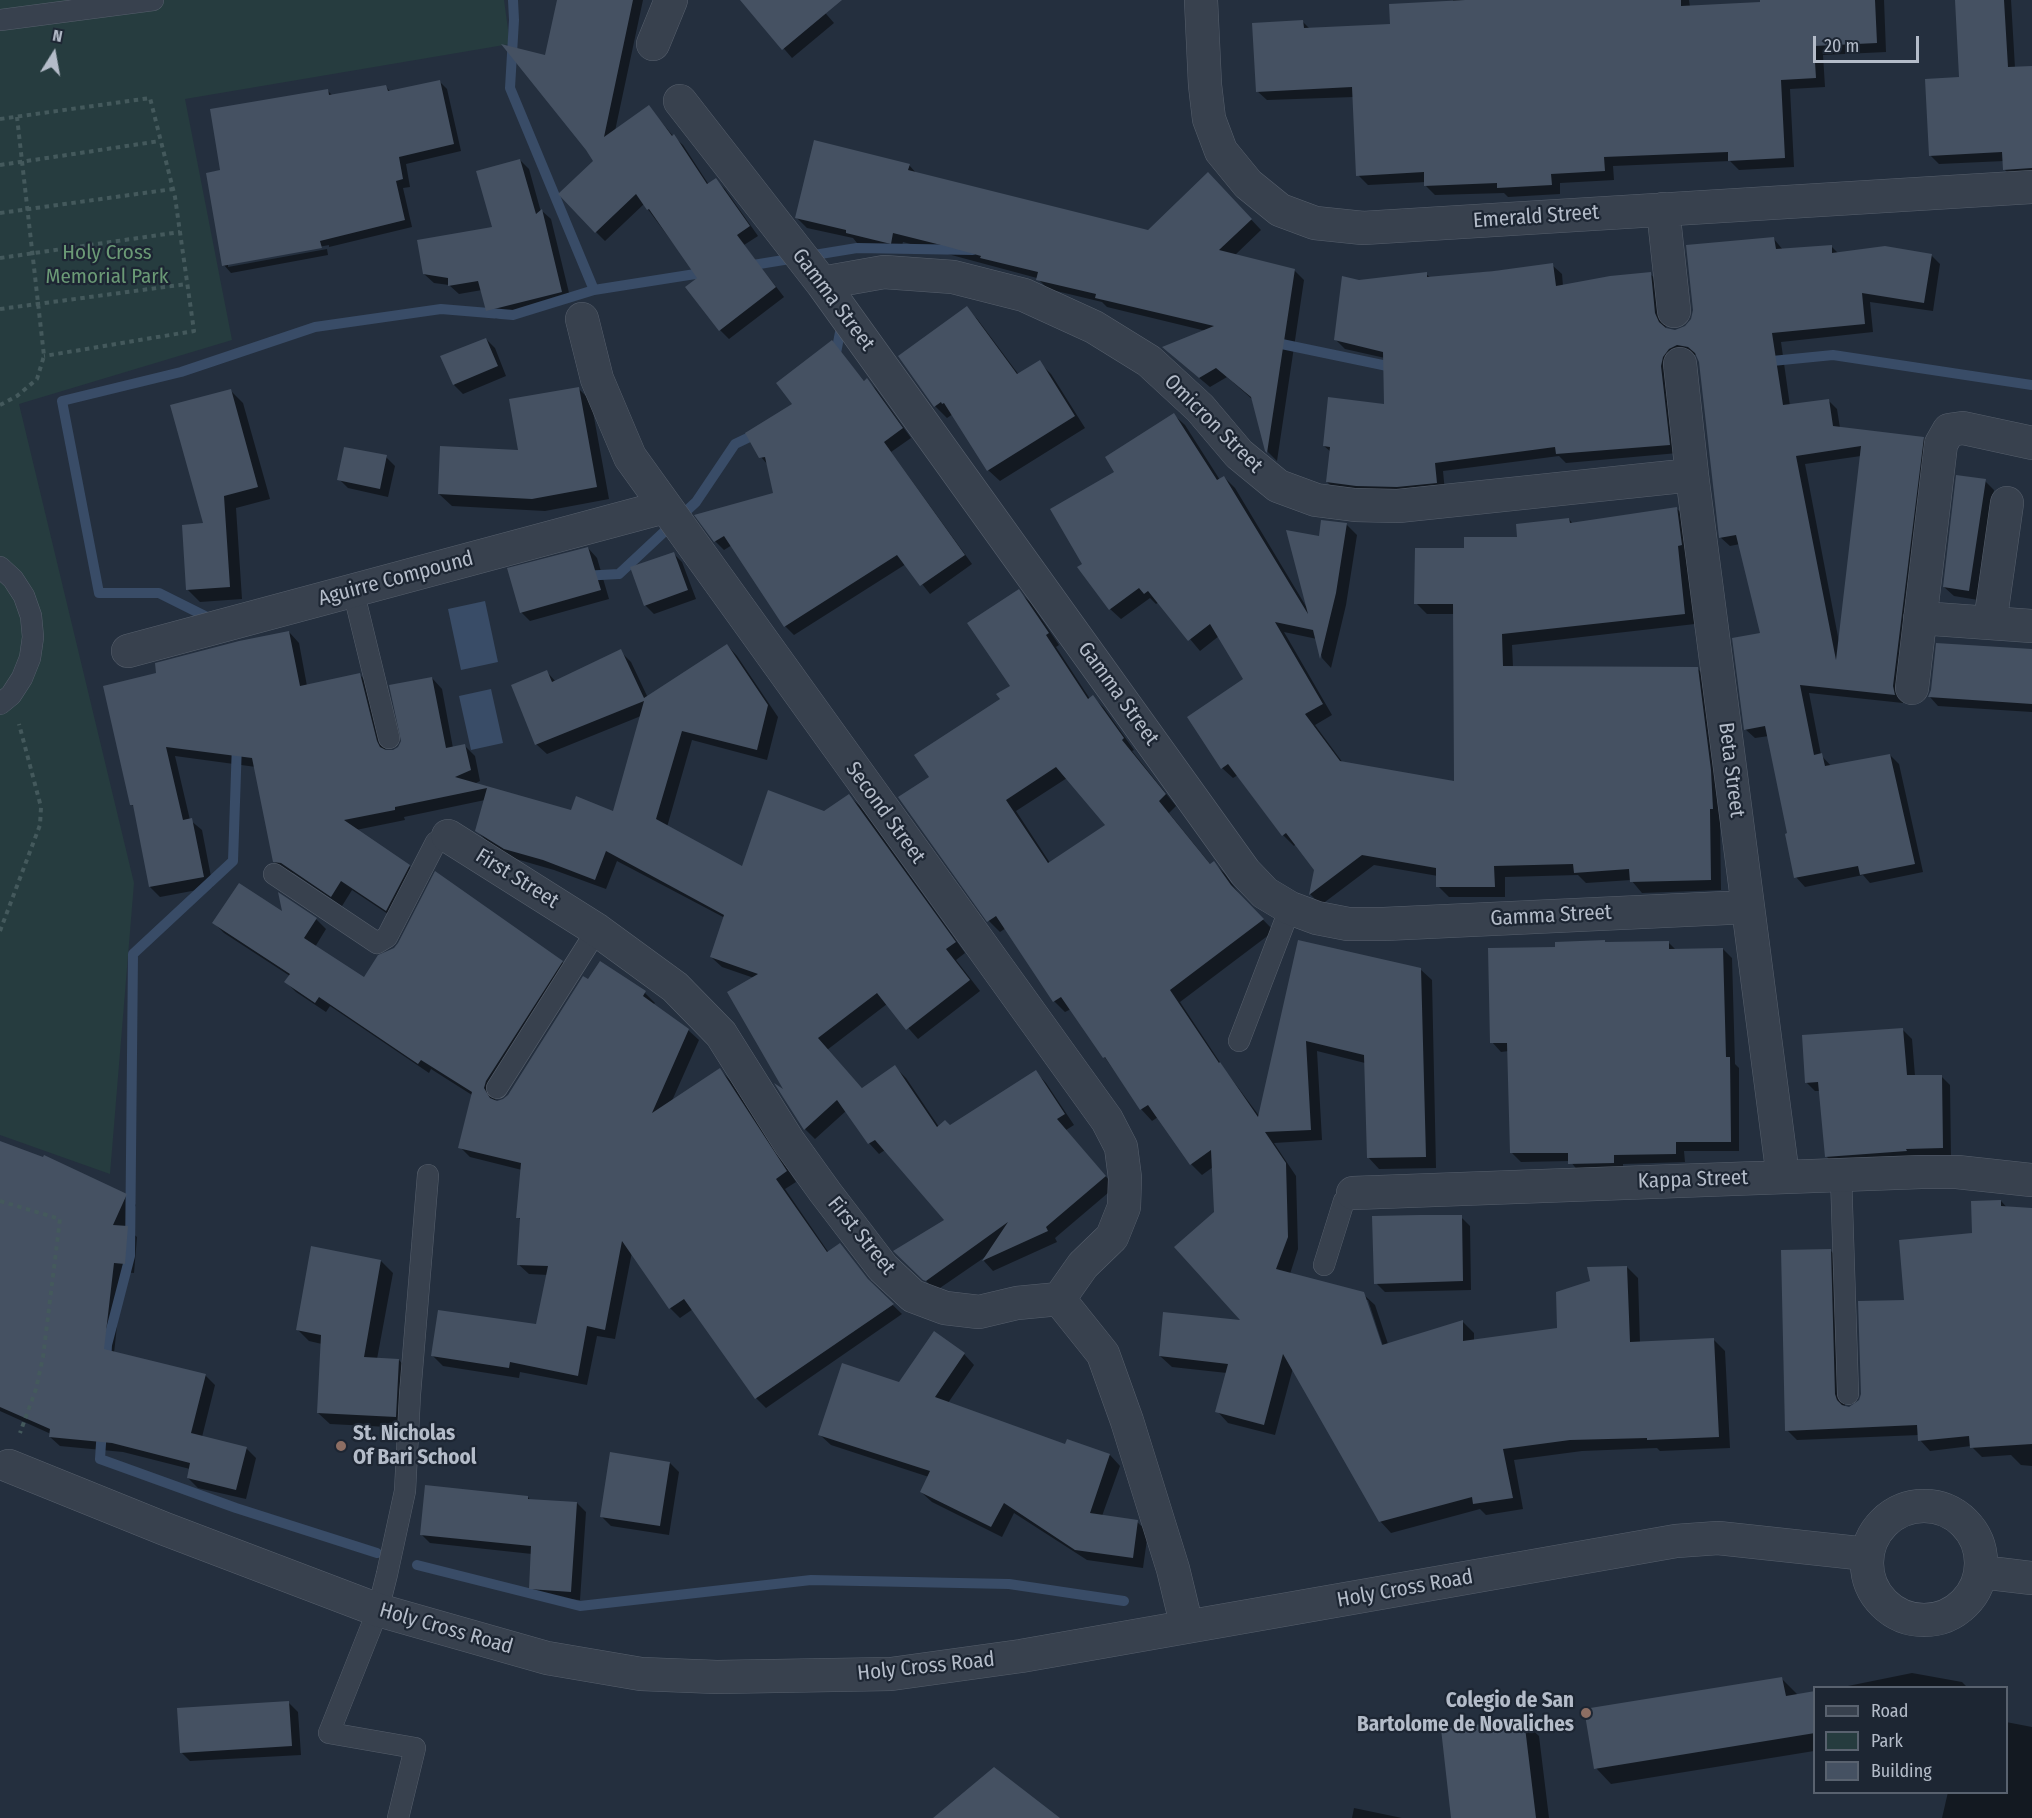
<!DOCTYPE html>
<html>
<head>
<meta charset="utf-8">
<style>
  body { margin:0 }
  #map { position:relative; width:2032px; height:1818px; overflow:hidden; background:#242f3e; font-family:"Fira Sans Condensed",sans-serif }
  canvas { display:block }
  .legend { position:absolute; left:1813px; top:1686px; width:195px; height:108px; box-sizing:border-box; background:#1d2633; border:2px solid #59626f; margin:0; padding:8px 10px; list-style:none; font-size:18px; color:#b4bcc9 }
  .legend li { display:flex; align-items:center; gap:12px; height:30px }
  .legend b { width:30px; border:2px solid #59626f }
  .north { position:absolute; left:24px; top:24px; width:60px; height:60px; -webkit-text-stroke:4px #1d2633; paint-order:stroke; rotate:11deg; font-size:16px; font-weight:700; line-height:24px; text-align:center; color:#b4bcc9 }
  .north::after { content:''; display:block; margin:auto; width:21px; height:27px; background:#b4bcc9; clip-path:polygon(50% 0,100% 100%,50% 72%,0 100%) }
  .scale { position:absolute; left:1813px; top:36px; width:106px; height:27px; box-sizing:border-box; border:3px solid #b4bcc9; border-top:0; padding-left:8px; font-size:18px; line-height:21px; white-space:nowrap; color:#b4bcc9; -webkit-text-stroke:4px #1d2633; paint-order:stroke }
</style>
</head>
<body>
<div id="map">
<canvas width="2032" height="1818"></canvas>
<ul class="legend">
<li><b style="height:8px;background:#38414e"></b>Road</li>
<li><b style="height:16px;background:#263c3f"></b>Park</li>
<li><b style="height:16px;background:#455162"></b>Building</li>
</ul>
<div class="north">N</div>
<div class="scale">20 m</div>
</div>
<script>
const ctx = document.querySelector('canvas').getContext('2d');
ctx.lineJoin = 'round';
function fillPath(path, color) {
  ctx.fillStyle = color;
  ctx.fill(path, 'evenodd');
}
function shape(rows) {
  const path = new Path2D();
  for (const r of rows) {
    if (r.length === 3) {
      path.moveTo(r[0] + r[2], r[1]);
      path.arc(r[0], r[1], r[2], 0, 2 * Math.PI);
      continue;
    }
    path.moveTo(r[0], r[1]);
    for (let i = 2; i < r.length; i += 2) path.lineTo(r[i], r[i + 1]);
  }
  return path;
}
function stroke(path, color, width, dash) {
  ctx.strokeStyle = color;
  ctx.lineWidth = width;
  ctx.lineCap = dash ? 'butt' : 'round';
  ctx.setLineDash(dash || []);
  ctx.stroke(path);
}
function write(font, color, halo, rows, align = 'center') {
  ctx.font = font + ' "Fira Sans Condensed",sans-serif';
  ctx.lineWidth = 4.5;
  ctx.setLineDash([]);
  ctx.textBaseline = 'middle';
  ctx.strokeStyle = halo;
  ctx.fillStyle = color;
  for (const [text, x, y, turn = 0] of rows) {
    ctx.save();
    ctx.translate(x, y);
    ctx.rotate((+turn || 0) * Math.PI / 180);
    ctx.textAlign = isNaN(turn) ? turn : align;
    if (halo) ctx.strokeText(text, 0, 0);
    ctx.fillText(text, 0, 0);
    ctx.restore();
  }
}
fillPath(shape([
  [0,0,504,0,510,44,185,99,232,340,19,404,134,883,110,1174,0,1135]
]), '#263c3f');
fillPath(shape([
  [485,601,498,662,461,670,448,609],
  [491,689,503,743,471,750,459,696]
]), '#394c67');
fillPath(shape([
  [558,0,643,0,615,131,649,107,673,136,683,145,709,185,716,180,725,189,758,236,744,245,784,297,729,339,720,330,699,278,644,204,605,241,596,232,595,161,546,57],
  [742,0,814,0,834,23,792,58],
  [1453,0,1689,0,1690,7,1762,4,1762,0,1884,0,1886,52,1823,55,1825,87,1790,89,1794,167,1739,170,1730,161,1613,166,1614,180,1560,183,1560,194,1508,197,1504,193,1435,195,1426,186,1426,182,1368,185,1358,175,1354,97,1267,100,1257,91,1303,22,1310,29,1391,26,1453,2],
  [1956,0,2011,0,2015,68,2032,68,2032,177,2013,178,2004,169,2004,161,1939,164,1930,155,1961,79],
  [439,81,447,89,461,151,406,164,410,187,403,188,412,227,329,247,329,245,228,264,228,267,327,249,328,255,231,273,224,265,222,171,328,91,333,96,386,87,391,92],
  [520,160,529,169,541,212,542,211,551,219,571,301,496,319,487,310,482,290,459,294,449,285,434,283,424,274,494,228],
  [909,165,917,174,1148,231,1218,184,1261,230,1234,256,1294,270,1304,280,1277,461,1266,450,1252,399,1227,377,1210,387,1173,356,1206,331,1107,307,1102,302,1048,289,1037,278,903,242,900,253,857,243,853,238,807,228,797,218],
  [1774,239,1783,250,1831,246,1838,253,1931,255,1940,264,1933,311,1870,302,1873,332,1781,342,1790,406,1828,400,1837,409,1840,428,1923,438,1933,447,1902,696,1903,703,1809,693,1821,755,1832,767,1890,755,1899,764,1923,872,1870,883,1863,875,1805,887,1796,877,1789,834,1769,736,1755,738,1745,729,1762,634,1740,544,1730,546,1720,537,1700,362,1698,355,1687,354,1678,453,1566,463,1559,456,1443,471,1445,492,1336,491,1327,482,1331,452,1324,446,1385,406,1385,358,1345,349,1336,340,1359,282,1426,274,1431,278,1552,265,1562,274,1563,286,1650,274,1660,283,1666,329,1676,331,1686,327],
  [1861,456,1839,642,1805,464],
  [967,308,978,320,1019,375,1039,362,1051,374,1085,428,1000,481,988,470,953,414,947,418,935,406],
  [486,339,495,348,506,376,463,394,454,385],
  [832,342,865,382,867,380,876,389,911,438,891,452,972,564,930,594,906,564,794,635,785,626,732,545,724,550,715,541,775,494,768,465,761,457],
  [579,389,591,401,609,499,545,511,452,506,439,494,520,451],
  [231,391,243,403,270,499,236,508,242,599,200,602,188,590,205,524],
  [1174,415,1185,425,1220,480,1224,477,1235,488,1307,608,1320,537,1346,524,1357,535,1346,605,1331,668,1322,658,1317,639,1284,632,1332,715,1315,725,1343,763,1456,783,1455,614,1427,614,1416,603,1466,549,1519,539,1569,519,1573,524,1677,509,1688,519,1695,624,1512,645,1513,667,1697,668,1708,679,1724,819,1720,819,1721,890,1642,893,1631,880,1586,883,1578,875,1505,877,1505,897,1449,897,1438,886,1438,876,1374,865,1321,905,1310,894,1316,869,1296,844,1294,846,1283,835,1238,775,1233,778,1222,768,1245,679,1219,636,1200,651,1159,602,1156,604,1150,598,1121,619,1110,609,1083,564,1116,472],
  [386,457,395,466,388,497,348,488,339,479],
  [1985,481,1994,490,1978,600,1954,596,1944,587],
  [588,548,597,558,609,599,530,621,521,612],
  [673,553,682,562,696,599,654,614,645,605],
  [1018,591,1030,602,1059,645,1056,647,1090,699,1093,697,1104,708,1134,750,1132,751,1176,806,1169,813,1211,865,1214,863,1225,874,1242,898,1274,931,1180,1002,1225,1070,1260,1117,1300,942,1420,969,1432,980,1436,1168,1379,1169,1368,1157,1365,1063,1317,1051,1322,1140,1274,1143,1296,1176,1298,1249,1290,1274,1363,1294,1375,1305,1388,1344,1463,1322,1474,1333,1474,1341,1558,1330,1591,1282,1627,1267,1638,1278,1640,1343,1714,1340,1725,1351,1730,1448,1660,1451,1657,1448,1582,1451,1514,1460,1523,1509,1486,1515,1480,1509,1391,1533,1380,1521,1293,1368,1275,1435,1228,1423,1217,1411,1227,1373,1172,1367,1160,1356,1243,1322,1215,1213,1213,1167,1202,1175,1191,1164,1158,1117,1152,1121,1141,1109,1071,1009,1065,1012,1054,1001,1006,928,1000,932,989,921,931,777,1012,686],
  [1067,778,1107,825,1050,863,1016,811],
  [1365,1300,1368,1300,1385,1352,1383,1352],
  [289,632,299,643,307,686,359,674,370,685,386,752,392,752,398,749,432,678,442,689,453,748,465,746,475,756,480,781,474,784,571,812,614,813,641,716,547,754,536,744,547,672,556,682,620,651,631,662,648,698,727,645,737,656,778,717,767,760,692,740,667,827,742,868,849,796,860,806,965,953,956,960,980,991,918,1039,887,1004,827,1050,863,1089,895,1067,906,1078,939,1127,950,1127,1036,1072,1046,1083,1074,1125,1066,1130,1115,1187,1055,1238,1057,1242,993,1271,984,1261,988,1255,937,1290,935,1290,896,1251,946,1220,885,1150,879,1154,869,1143,846,1111,815,1139,805,1129,787,1094,754,978,722,967,711,957,725,918,617,861,606,889,554,870,516,859,487,841,476,830,485,800,404,817,405,820,356,830,409,866,419,876,397,920,352,890,342,906,293,873,285,872,274,861,256,767,175,756,190,820,202,830,213,887,160,897,150,887,135,807,132,805,158,674],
  [2032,651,2032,712,1938,706,1930,697],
  [284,914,316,919,326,929,315,947,364,979,562,962,572,972,496,1092,495,1102,503,1101,509,1096,588,981,645,993,655,1003,653,1005,688,1030,699,1040,671,1103,720,1070,730,1080,796,1182,785,1189,829,1253,840,1245,876,1289,902,1314,766,1408,756,1398,693,1309,680,1318,670,1308,632,1252,615,1339,597,1336,587,1385,520,1372,519,1378,443,1366,433,1356,538,1326,548,1275,529,1274,518,1264,522,1221,518,1217,522,1170,470,1157,460,1147,472,1095,431,1069,429,1073,330,1006,326,1012,296,992,286,982,290,976,224,933,214,923],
  [1668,942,1676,950,1723,949,1732,958,1735,1064,1739,1068,1739,1151,1684,1151,1685,1162,1623,1164,1623,1171,1579,1172,1570,1161,1521,1162,1512,1153,1509,1051,1501,1052,1492,1042,1557,948,1607,944],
  [1903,1030,1912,1039,1915,1076,1941,1076,1950,1085,1951,1157,1835,1165,1826,1156,1821,1091,1815,1091,1806,1082],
  [0,1151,126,1195,136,1205,125,1227,137,1237,134,1273,123,1272,114,1353,205,1375,215,1385,202,1437,246,1448,256,1458,246,1499,198,1488,188,1478,190,1469,123,1452,60,1446,50,1437,51,1434,0,1411],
  [2001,1201,2011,1212,2032,1220,2032,1466,2021,1465,2011,1455,1982,1457,1971,1446,1930,1451,1920,1440,1919,1435,1797,1440,1787,1430,1830,1250,1840,1260,1845,1406,1848,1408,1861,1400,1906,1301,1974,1234],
  [1461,1217,1470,1226,1471,1290,1385,1292,1376,1283],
  [381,1261,393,1273,377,1359,399,1360,410,1372,407,1428,330,1424,318,1413,322,1344,309,1341,297,1329],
  [964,1354,974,1365,948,1403,1066,1446,1110,1455,1120,1466,1102,1516,1137,1522,1148,1532,1143,1568,1087,1560,1014,1513,1002,1537,932,1502,921,1492,929,1477,831,1445,820,1435,900,1383],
  [670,1463,679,1472,669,1535,611,1526,602,1517],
  [528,1497,531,1501,577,1503,586,1512,580,1600,539,1597,530,1588,532,1554,430,1543,421,1534],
  [1912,1673,1962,1682,1968,1688,1838,1688],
  [1782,1679,1798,1695,1814,1692,1814,1751,1611,1784,1596,1768],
  [289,1703,298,1712,301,1755,190,1761,181,1752],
  [1523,1721,1539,1736,1549,1818,1453,1818],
  [2006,1722,2032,1727,2032,1818,1942,1818,1948,1792,2006,1792],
  [1354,1808,1402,1818,1352,1818]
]), '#0007');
stroke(shape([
  [747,266,857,248,973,250],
  [594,290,708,272],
  [1272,342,1397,368],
  [833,359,836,353,842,322],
  [1762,362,1833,355,2032,385],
  [582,576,619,574,696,502,735,444,760,432],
  [215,621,159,593,99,593,62,401,181,372,315,327,441,309,513,315,594,290,510,88,514,20,513,0],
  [106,1362,107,1345,130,1256,133,954,233,861,237,743],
  [102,1428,100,1459,236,1508,377,1553],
  [417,1565,580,1606,811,1580,1009,1584,1124,1601]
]), '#394c67', 10);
fillPath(shape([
  [557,0,633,0,604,137,649,105,672,136,674,134,707,184,716,178,750,226,737,235,776,287,719,331,685,287,697,278,649,209,647,210,636,194,595,233,558,194,593,161,586,150,501,44,545,55],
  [740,0,842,0,782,50],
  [1465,0,1681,0,1681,6,1760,2,1760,0,1875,0,1877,43,1814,46,1816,78,1781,80,1785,158,1728,161,1728,152,1604,157,1605,171,1551,174,1552,185,1497,188,1497,183,1424,186,1424,172,1356,176,1352,87,1256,92,1252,23,1303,20,1304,28,1390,24,1389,4],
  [1955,0,2004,0,2008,67,2032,66,2032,168,2003,170,2002,152,1929,156,1925,79,1959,77],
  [440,80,454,144,399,157,403,179,396,181,405,220,320,241,322,248,222,266,206,173,220,170,210,109,328,89,329,95,386,85,388,91],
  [814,140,910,164,908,170,1148,230,1208,172,1252,219,1219,250,1295,269,1267,453,1265,451,1251,397,1216,368,1199,378,1162,347,1214,326,1095,298,1096,294,1036,280,1038,272,980,258,981,256,945,246,893,233,891,244,846,233,846,230,795,218],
  [520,159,536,214,542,209,562,292,486,311,478,281,448,286,448,278,423,274,417,240,492,227,476,171],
  [1774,237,1776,249,1832,245,1832,253,1885,246,1932,254,1924,303,1862,293,1865,324,1772,333,1783,405,1829,399,1833,426,1924,437,1893,686,1895,695,1800,685,1814,755,1822,753,1825,766,1890,754,1915,864,1860,875,1858,866,1794,878,1785,834,1787,833,1765,726,1744,730,1732,638,1760,633,1736,535,1719,538,1699,362,1695,353,1688,347,1677,345,1669,349,1663,357,1661,366,1670,445,1556,454,1555,447,1435,463,1437,483,1397,487,1356,486,1326,482,1330,447,1323,446,1328,397,1384,404,1383,352,1334,340,1342,276,1359,280,1427,272,1427,277,1494,271,1553,263,1556,286,1610,276,1651,272,1655,313,1659,322,1666,328,1675,330,1685,326,1691,319,1693,310,1686,245],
  [1861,446,1836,660,1796,456],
  [967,306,1017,374,1040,360,1075,416,987,471,944,403,942,404,941,402,934,407,898,356],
  [486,338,498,366,453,385,440,356],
  [832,340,864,381,867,378,903,428,884,442,965,555,920,586,897,555,784,627,724,536,714,542,694,515,773,493,765,457,759,458,745,433,792,404,776,383],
  [579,387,597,487,532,499,438,494,440,446,518,450,509,399],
  [231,389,258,487,224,496,230,587,186,590,182,525,203,523,170,405],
  [1174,413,1217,480,1224,476,1308,614,1286,530,1319,536,1321,520,1347,523,1336,593,1320,659,1313,630,1275,622,1323,704,1305,714,1340,761,1454,781,1453,604,1414,604,1415,548,1464,548,1464,537,1517,537,1516,524,1569,518,1570,523,1677,507,1682,545,1678,546,1685,614,1502,634,1503,666,1698,667,1711,770,1713,809,1710,809,1711,880,1630,882,1629,869,1574,873,1573,864,1494,866,1495,887,1436,887,1436,868,1362,855,1309,895,1314,870,1286,833,1282,836,1228,764,1221,769,1187,717,1243,679,1210,624,1188,641,1148,591,1144,594,1139,588,1109,610,1077,567,1082,564,1050,509,1114,472,1105,457],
  [344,447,387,455,380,489,337,480],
  [1956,475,1986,479,1969,591,1943,587],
  [588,547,601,590,520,613,507,568],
  [674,552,688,590,644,606,630,567],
  [1019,589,1049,633,1046,635,1088,699,1093,695,1124,738,1122,740,1166,794,1159,801,1210,864,1214,861,1231,885,1264,919,1170,990,1219,1063,1220,1062,1258,1117,1298,940,1421,968,1426,1157,1367,1158,1364,1055,1306,1041,1311,1130,1265,1132,1286,1163,1288,1237,1276,1269,1364,1292,1382,1345,1463,1320,1463,1341,1557,1328,1556,1292,1590,1281,1587,1267,1627,1266,1630,1342,1714,1338,1719,1437,1647,1440,1647,1438,1570,1440,1503,1449,1513,1498,1473,1504,1472,1497,1379,1522,1283,1354,1264,1425,1215,1412,1228,1364,1159,1356,1163,1312,1240,1320,1174,1247,1214,1212,1211,1150,1190,1165,1148,1105,1140,1110,1105,1057,1103,1058,1061,997,1053,1002,996,916,987,922,898,797,929,777,914,755,1000,699,996,694,1010,686,967,623],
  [1056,767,1105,825,1048,863,1006,800],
  [289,631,300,686,360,673,377,741,380,747,386,750,393,750,398,747,401,741,389,685,432,677,446,748,465,744,471,770,455,777,571,810,576,796,613,811,644,701,535,745,511,685,547,670,552,682,621,649,644,698,727,644,768,705,757,750,682,731,656,819,742,866,768,790,824,811,849,794,956,942,946,949,970,980,906,1030,877,993,818,1038,862,1088,895,1065,937,1127,945,1120,950,1125,1036,1070,1065,1114,1057,1119,1106,1176,1046,1227,1048,1231,982,1261,1008,1222,926,1281,923,1280,893,1251,944,1220,875,1140,868,1144,837,1100,804,1130,774,1083,783,1089,727,992,758,974,710,957,724,915,606,851,595,880,543,860,504,849,475,831,487,788,395,807,395,810,344,820,410,865,386,911,341,881,331,897,281,863,273,862,252,758,166,747,183,820,192,818,204,877,149,887,133,805,130,805,103,686,156,673,155,663,239,641],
  [1936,643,2032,649,2032,704,1928,697,1931,690],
  [435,871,563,961,486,1081,484,1088,490,1098,497,1101,503,1099,508,1095,583,976,588,979,600,961,646,991,643,996,689,1029,652,1113,720,1068,787,1171,776,1179,827,1252,840,1243,868,1279,894,1304,755,1399,684,1299,669,1309,622,1241,605,1330,587,1326,578,1376,510,1362,509,1368,431,1356,438,1310,536,1324,548,1266,517,1265,520,1218,516,1218,521,1163,458,1148,472,1092,421,1060,418,1064,319,997,315,1003,284,982,290,974,212,923,239,883,282,911,278,892,317,918,304,938,364,977,378,955,394,948,398,943],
  [1605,940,1605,942,1669,941,1669,949,1723,948,1726,1057,1730,1057,1731,1142,1676,1142,1676,1154,1614,1155,1614,1163,1568,1164,1568,1153,1510,1153,1507,1043,1490,1043,1488,948,1555,947,1555,942],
  [1903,1028,1907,1075,1942,1075,1943,1148,1906,1149,1907,1151,1825,1157,1818,1082,1805,1083,1802,1035],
  [0,1141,43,1157,44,1155,127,1194,113,1225,128,1226,125,1264,114,1263,104,1349,206,1374,191,1433,247,1447,236,1490,187,1478,190,1463,112,1443,49,1437,50,1429,0,1407],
  [2001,1200,2001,1206,2032,1208,2032,1444,1970,1448,1969,1436,1918,1441,1917,1425,1785,1431,1781,1250,1831,1249,1835,1394,1837,1400,1842,1405,1849,1407,1859,1400,1861,1394,1858,1301,1904,1300,1899,1240,1972,1233,1971,1201],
  [1420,1215,1462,1215,1463,1281,1374,1284,1372,1216],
  [311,1246,381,1260,364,1357,399,1359,396,1417,317,1413,321,1335,296,1330],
  [934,1331,965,1353,935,1397,1065,1444,1067,1439,1110,1454,1090,1513,1138,1520,1133,1558,1075,1550,1004,1503,991,1527,920,1492,930,1471,818,1435,842,1363,899,1382],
  [610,1452,670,1462,660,1526,600,1517],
  [425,1485,528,1496,528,1499,577,1502,571,1592,529,1589,531,1546,420,1535],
  [1782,1677,1786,1696,1815,1691,1815,1733,1594,1769,1584,1709],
  [289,1701,292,1746,180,1753,177,1708],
  [1524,1719,1536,1818,1451,1818,1441,1729],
  [994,1767,1060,1818,933,1818]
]), '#455162');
const lane = shape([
  [0,20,153,0],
  [0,567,13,579,24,596,31,616,33,637,30,658,22,678,11,695,0,704],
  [353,590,389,738],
  [274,874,377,943,387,937,436,842,448,836],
  [1239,1041,1290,908],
  [497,1088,597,930],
  [1841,1175,1848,1394],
  [1324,1265,1344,1201,1353,1193],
  [398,1818,415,1748,329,1733,378,1610,387,1574,405,1491,410,1394,428,1175]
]);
const street = shape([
  [1201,0,1205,85,1209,119,1221,151,1248,184,1280,210,1315,223,1363,228,2032,187],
  [653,44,671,0],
  [680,101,822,283,1245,872,1265,893,1290,908,1317,918,1348,924,1384,924,1748,907],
  [1663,209,1674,311],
  [822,283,884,272,953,277,1024,295,1094,327,1149,361,1200,408,1239,454,1278,486,1316,500,1355,505,1398,506,1692,475],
  [582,319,597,379,630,457,1107,1120,1121,1147,1125,1178,1124,1207,1112,1237,1083,1265,1059,1299],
  [1680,364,1692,475,1783,1177],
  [1920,618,2032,626],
  [1990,623,2007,503],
  [128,651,664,507],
  [1912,688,1941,444,1949,430,1963,428,2032,443],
  [448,836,597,930,675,987,721,1034,789,1142,825,1192,883,1268,913,1296,945,1308,979,1312,1017,1303,1059,1299],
  [1353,1193,1921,1172,1957,1172,2032,1180],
  [1059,1299,1103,1354,1127,1421,1173,1569,1187,1627],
  [9,1466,165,1529,378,1610,547,1658,641,1674,717,1677,891,1674,1021,1656,1676,1541,1718,1538,1867,1554],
  [1924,1563,57],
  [1981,1572,2032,1578]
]);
stroke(lane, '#565f6c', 22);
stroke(street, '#565f6c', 34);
stroke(shape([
  [0,119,150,98,175,197,194,331,44,356],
  [0,165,160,141],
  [0,213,173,189],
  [0,258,180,232],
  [0,309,187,284],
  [0,405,17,396,37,379,44,356,17,117],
  [0,931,40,825,41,807,19,724],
  [0,1201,60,1219,43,1357,36,1389,20,1433]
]), '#44595c', 4, [4.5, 4.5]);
stroke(lane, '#38414e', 21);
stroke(street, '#38414e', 33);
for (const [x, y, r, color] of [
  [341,1446,6,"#8d6e63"],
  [1586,1713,6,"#8d6e63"]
]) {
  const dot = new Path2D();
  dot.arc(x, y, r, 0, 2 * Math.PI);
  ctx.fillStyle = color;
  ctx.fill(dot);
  stroke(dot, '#1d2633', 2);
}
write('21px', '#b4bcc9', '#1d2633', [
  ["Emerald Street",1536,217,-4],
  ["Gamma Street",833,300,53],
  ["Omicron Street",1213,424,45],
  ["Aguirre Compound",396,579,-15],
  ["Gamma Street",1118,694,54],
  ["Beta Street",1731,770,83],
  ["Second Street",885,813,54],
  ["First Street",517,879,32],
  ["Gamma Street",1551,916,-3],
  ["Kappa Street",1693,1180,-2],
  ["First Street",861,1236,51],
  ["Holy Cross Road",1405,1589,-10],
  ["Holy Cross Road",446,1629,16],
  ["Holy Cross Road",926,1667,-6]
]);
write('21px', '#6b9a76', '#1d2633', [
  ["Holy Cross",107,253],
  ["Memorial Park",107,277]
]);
write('bold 21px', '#b4bcc9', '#1d2633', [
  ["St. Nicholas",353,1434],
  ["Of Bari School",353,1458],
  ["Colegio de San",1574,1701,"right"],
  ["Bartolome de Novaliches",1574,1725,"right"]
], 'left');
</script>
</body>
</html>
